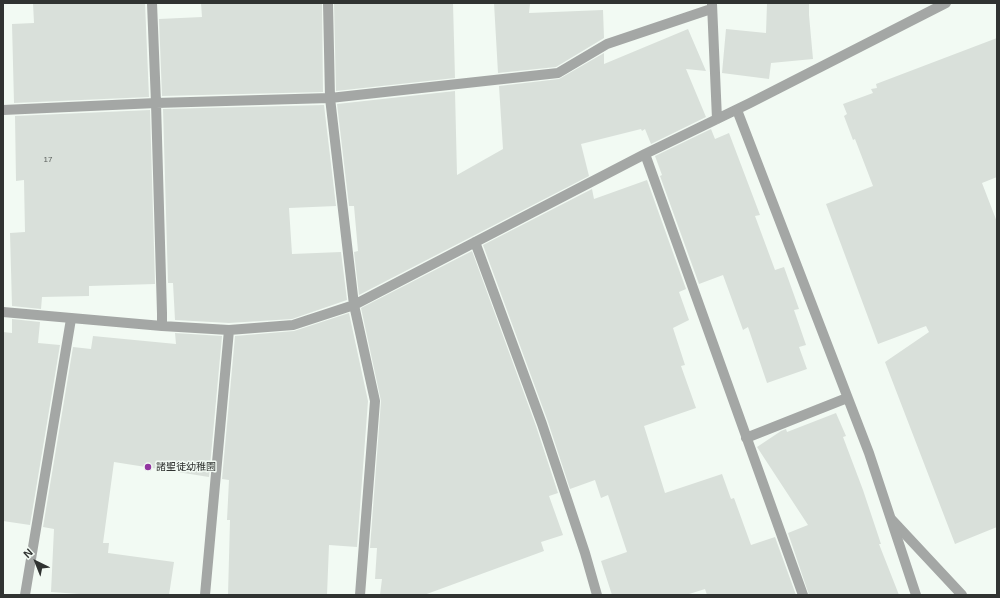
<!DOCTYPE html>
<html>
<head>
<meta charset="utf-8">
<style>
  body { margin:0 }
  #map { position:relative; width:1000px; height:598px; overflow:hidden; background:#f2faf3; font-family:Helvetica,sans-serif }
  canvas { display:block }
  .frame { position:absolute; inset:0; border:4px solid #303331; pointer-events:none }
  .north { position:absolute; left:16px; top:542px; width:40px; height:40px; -webkit-text-stroke:3px #f2faf3; paint-order:stroke; rotate:317deg; font-size:11px; font-weight:700; line-height:16px; text-align:center; color:#303331 }
  .north::after { content:''; display:block; margin:auto; width:14px; height:18px; background:#303331; clip-path:polygon(50% 0,100% 100%,50% 72%,0 100%) }
</style>
</head>
<body>
<div id="map">
<canvas width="1000" height="598"></canvas>
<div class="frame"></div>
<div class="north">N</div>
</div>
<script>
const ctx = document.querySelector('canvas').getContext('2d');
ctx.lineJoin = 'round';
function fillPath(path, color) {
  ctx.fillStyle = color;
  ctx.fill(path, 'evenodd');
}
function shape(rows) {
  const path = new Path2D();
  for (const r of rows) {
    path.moveTo(r[0], r[1]);
    for (let i = 2; i < r.length; i += 2) path.lineTo(r[i], r[i + 1]);
  }
  return path;
}
function stroke(path, color, width, dash) {
  ctx.strokeStyle = color;
  ctx.lineWidth = width;
  ctx.lineCap = dash ? 'butt' : 'round';
  ctx.setLineDash(dash || []);
  ctx.stroke(path);
}
function write(font, color, halo, rows, align = 'center') {
  ctx.font = font + ' Helvetica,"Noto Sans JP",sans-serif';
  ctx.lineWidth = 3;
  ctx.setLineDash([]);
  ctx.textBaseline = 'middle';
  ctx.strokeStyle = halo;
  ctx.fillStyle = color;
  for (const [text, x, y, turn = 0] of rows) {
    ctx.save();
    ctx.translate(x, y);
    ctx.rotate((+turn || 0) * Math.PI / 180);
    ctx.textAlign = isNaN(turn) ? turn : align;
    if (halo) ctx.strokeText(text, 0, 0);
    ctx.fillText(text, 0, 0);
    ctx.restore();
  }
}
fillPath(shape([
  [33,3,145,3,149,97,14,103,12,24,34,23],
  [201,3,253,3,253,4,322,3,323,92,162,96,159,19,202,17],
  [334,3,453,3,455,78,336,91],
  [494,3,530,4,529,13,603,10,604,38,556,67,498,73],
  [767,3,809,3,809,15,813,59,771,63,769,79,722,73,726,29,766,33],
  [688,29,706,71,686,69,706,117,651,144,645,129,642,131,641,129,581,144,589,176,359,295,354,252,358,251,354,206,349,206,337,104,455,91,457,175,503,149,499,86,559,79,604,53,604,64],
  [997,38,997,177,982,183,997,222,997,527,955,544,885,362,929,332,926,326,878,344,826,204,873,186,855,139,853,140,844,116,847,114,843,104,873,93,871,89,877,88,876,84],
  [324,105,336,206,289,208,292,254,341,252,347,300,292,319,229,323,175,320,173,283,168,283,163,109],
  [150,110,155,284,89,286,89,296,42,297,41,309,12,306,10,233,25,232,24,180,16,181,15,116],
  [711,129,715,139,729,133,760,215,755,216,775,270,784,267,799,309,794,310,806,345,799,347,807,369,767,383,748,327,743,330,723,275,699,284,660,176,662,175,655,156],
  [647,180,686,289,679,292,689,320,673,328,685,365,681,366,696,408,644,426,665,493,722,474,731,499,734,498,751,545,775,537,796,595,707,595,705,589,686,595,612,595,601,561,627,552,608,495,601,498,595,480,570,489,548,422,483,245,592,189,594,199],
  [472,251,536,426,558,493,549,496,563,535,541,542,544,551,424,595,380,595,382,579,375,579,377,548,370,548,381,401,361,308],
  [349,313,368,401,357,547,329,545,327,595,228,595,230,520,227,520,229,480,222,479,235,336,294,331],
  [12,319,40,322,38,343,60,345,30,525,3,521,3,332,12,333],
  [175,333,222,336,209,477,114,462,103,543,109,543,108,553,174,562,169,595,93,595,51,592,54,529,43,527,73,347,91,349,93,336,176,344],
  [836,413,846,436,843,437,863,490,881,544,879,544,899,595,809,595,788,533,808,525,757,447,781,431,786,429,787,432]
]), '#d9e0da');
stroke(shape([
  [892,520,962,595],
  [25,595,71,319]
]), '#a4a7a5', 10);
stroke(shape([
  [152,3,156,103,162,313,162,326],
  [328,3,330,98,354,305,375,401,360,595],
  [712,4,717,119],
  [3,110,156,103,330,98,558,73,607,44,711,9],
  [737,110,869,453,916,595],
  [645,154,803,595],
  [475,242,542,424,585,553,597,595],
  [3,312,162,326,229,330,293,325,354,305,645,154,750,103,946,3],
  [746,438,847,398],
  [205,595,229,330]
]), '#a4a7a5', 10);
for (const [x, y, r, color] of [
  [148,467,4,"#9236a0"]
]) {
  const dot = new Path2D();
  dot.arc(x, y, r, 0, 2 * Math.PI);
  ctx.fillStyle = color;
  ctx.fill(dot);
  stroke(dot, '#f2faf3', 1.5);
}
write('8px', '#5a5e5b', null, [
  ["17",48,160]
]);
write('10px', '#303331', '#f2faf3', [
  ["諸聖徒幼稚園",156,467]
], 'left');
</script>
</body>
</html>
